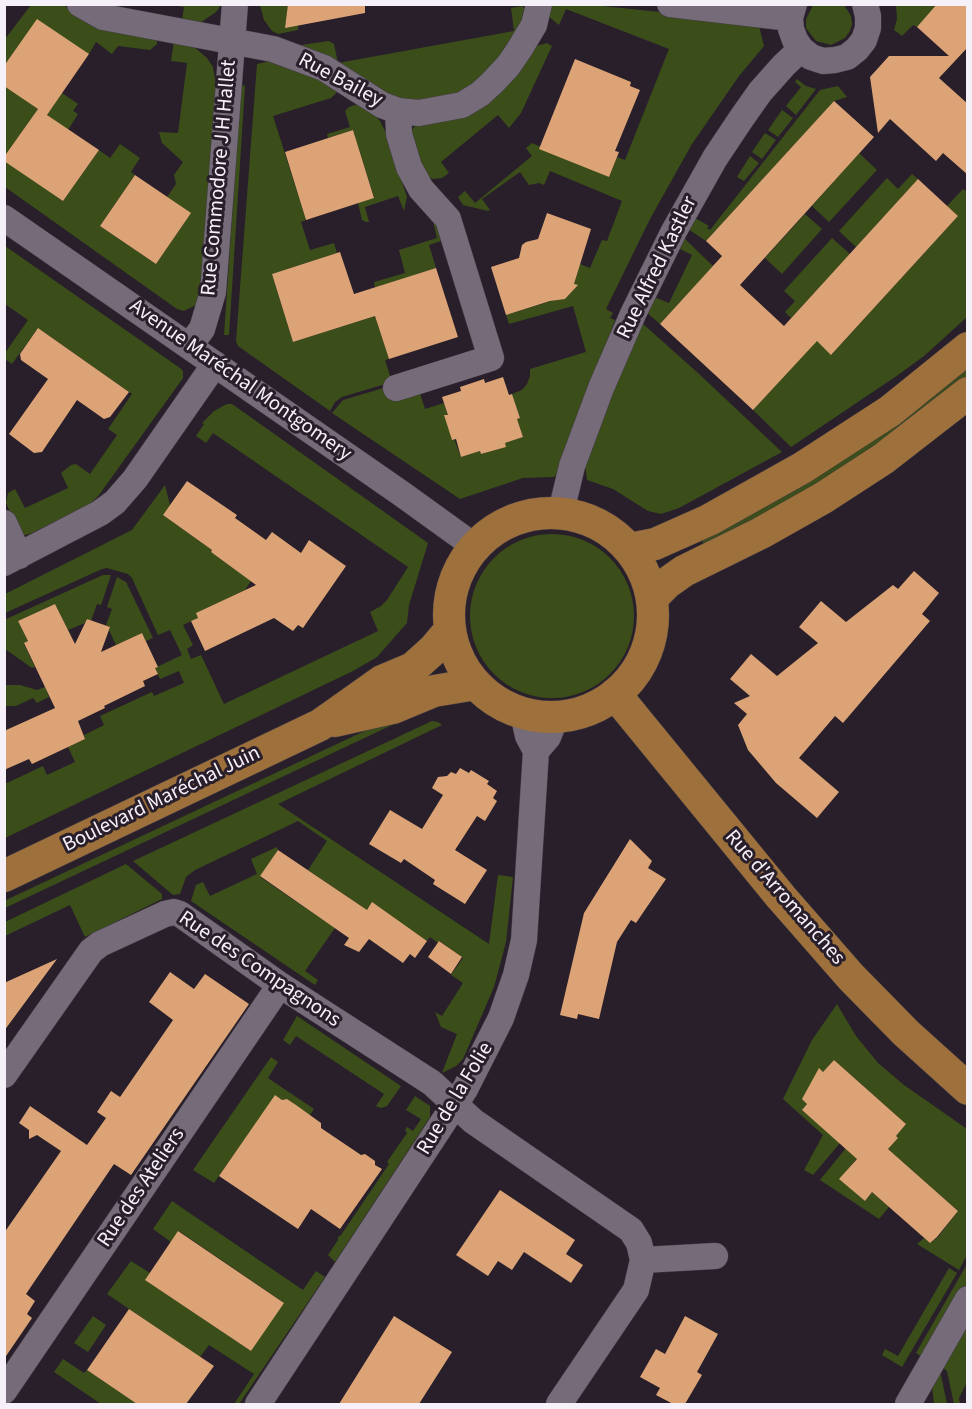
<!DOCTYPE html>
<html>
<head>
<meta charset="utf-8">
<style>
  body { margin:0 }
  #map { position:relative; width:972px; height:1409px; overflow:hidden; background:#281f2b; font-family:"Source Sans 3",sans-serif }
  canvas { display:block }
  .frame { position:absolute; inset:0; border:6px solid #f6f0f8; pointer-events:none }
</style>
</head>
<body>
<div id="map">
<canvas width="972" height="1409"></canvas>
<div class="frame"></div>
</div>
<script>
const ctx = document.querySelector('canvas').getContext('2d');
ctx.lineJoin = 'round';
function fillPath(path, color) {
  ctx.fillStyle = color;
  ctx.fill(path, 'evenodd');
}
function shape(rows) {
  const path = new Path2D();
  for (const r of rows) {
    if (r.length === 3) {
      path.moveTo(r[0] + r[2], r[1]);
      path.arc(r[0], r[1], r[2], 0, 2 * Math.PI);
      continue;
    }
    path.moveTo(r[0], r[1]);
    for (let i = 2; i < r.length; i += 2) path.lineTo(r[i], r[i + 1]);
  }
  return path;
}
function stroke(path, color, width, dash) {
  ctx.strokeStyle = color;
  ctx.lineWidth = width;
  ctx.lineCap = dash ? 'butt' : 'round';
  ctx.setLineDash(dash || []);
  ctx.stroke(path);
}
function write(font, color, halo, rows, align = 'center') {
  ctx.font = font + ' "Source Sans 3",sans-serif';
  ctx.lineWidth = 6;
  ctx.setLineDash([]);
  ctx.textBaseline = 'middle';
  ctx.strokeStyle = halo;
  ctx.fillStyle = color;
  for (const [text, x, y, turn = 0] of rows) {
    ctx.save();
    ctx.translate(x, y);
    ctx.rotate((+turn || 0) * Math.PI / 180);
    ctx.textAlign = isNaN(turn) ? turn : align;
    if (halo) ctx.strokeText(text, 0, 0);
    ctx.fillText(text, 0, 0);
    ctx.restore();
  }
}
fillPath(shape([
  [31,5,63,5,86,20,157,38,157,44,150,50,118,46,112,54,96,42,89,54,5,66,5,39],
  [172,5,221,5,216,12,200,23,182,21,184,7],
  [260,5,288,5,285,27,298,25,298,30,278,34,272,31,264,20],
  [549,5,592,5,758,22,764,46,739,76,692,144,650,219,606,309,613,313,610,318,615,320,557,474,554,477,523,478,460,499,332,413,343,400,387,387,419,390,425,409,444,403,448,415,445,415,461,457,480,451,481,454,505,447,505,443,523,437,517,419,520,418,512,394,522,390,527,384,530,376,530,369,586,352,573,306,509,324,506,315,561,298,565,299,574,289,574,284,580,264,590,268,602,240,607,241,622,201,550,171,544,185,539,183,529,185,520,172,482,199,490,210,488,211,463,205,458,197,465,191,475,203,532,156,526,148,532,143,609,177,617,157,625,160,669,49,566,9,559,25,548,16],
  [813,5,844,5,851,16,852,24,850,31,845,38,831,45,816,41,806,28,806,19],
  [896,5,937,5,917,27,913,25,902,36,894,30,897,19],
  [523,6,524,9,519,29,492,71,450,99,402,102,294,46,329,41,334,44,338,63,514,31,511,8],
  [174,41,187,41,207,58,213,67,217,91,202,293,196,305,184,311,177,309,5,187,5,161,63,201,99,150,110,158,120,144,140,158,131,172,135,175,100,226,156,264,190,214,167,197,176,184,174,175,183,162,162,143,159,132,178,133,187,63,171,61],
  [547,43,552,46,521,113,509,128,498,115,441,162,449,173,442,178,433,179,427,177,417,163,411,131,415,126,536,46],
  [271,61,301,69,338,91,331,98,273,116,306,220,301,222,310,250,334,243,337,253,272,274,293,342,375,316,389,359,385,360,392,382,342,397,335,402,330,411,238,346,236,341,257,64],
  [797,79,806,86,816,89,796,115,786,106,801,87,795,82],
  [241,85,245,86,229,335,224,335],
  [5,86,38,109,5,157],
  [838,86,847,97,834,101,706,241,688,229,695,218,709,226,707,228,710,230,820,90],
  [62,93,78,104,73,111,78,114,68,130,47,115],
  [358,104,368,108,380,121,385,131,407,197,404,211,398,196,365,207,369,222,366,222,362,220,358,203,374,197,353,130,328,138,327,134,350,127,345,111,349,107],
  [782,110,793,118,778,137,768,130],
  [765,133,776,140,762,159,752,152],
  [859,153,877,170,829,222,812,206],
  [750,156,759,163,744,181,737,177],
  [912,174,918,179,856,247,839,231,887,178,898,189],
  [963,189,968,193,967,317,924,356,898,375,791,447,753,410,809,349,809,334,832,354,958,216,947,206],
  [805,214,822,229,782,274,765,258],
  [433,221,436,221,447,239,429,245,436,268,375,288,374,282,405,273,399,250,437,238],
  [684,238,713,266,660,324,646,312,654,297,669,303,692,255,678,248],
  [832,238,850,254,791,318,785,312,795,301,784,291],
  [5,246,180,368,183,371,183,378,99,495,90,504,30,534,24,535,19,532,6,503,8,493,15,489,25,508,68,488,61,473,71,465,76,464,90,474,117,435,108,429,132,394,41,330,36,331,12,364,5,359,5,353,28,320,5,304],
  [642,323,698,373,782,452,679,508,661,514,648,511,613,489,587,480,586,472,585,465,592,441],
  [967,361,967,384,914,425,707,551,699,535],
  [227,404,232,404,428,543,409,605,407,623,377,657,353,671,5,838,4,780,7,783,43,766,47,775,75,762,68,747,85,739,84,735,104,725,100,716,152,692,154,696,184,683,179,671,160,679,155,668,182,655,170,630,158,635,132,578,128,574,107,568,102,569,5,613,5,594,132,530,165,485,170,505,163,515,212,550,211,552,251,581,245,590,197,613,198,618,183,625,193,645,187,649,191,659,201,655,224,704,378,631,370,612,381,606,387,600,408,567,213,433,206,443,196,436,204,424,202,423,214,411],
  [552,616,82],
  [103,575,111,575,101,605,97,604,91,621,87,619,85,623,68,630,55,604,18,621,28,641,24,644,35,667,32,668,5,649,4,620],
  [117,577,126,582,153,638,146,641,142,633,116,645,109,630,110,627,106,625,112,609,107,607],
  [4,685,20,685,37,690,45,687,49,697,37,703,33,698,16,706,5,706],
  [409,710,411,716,5,908,4,901],
  [432,721,438,722,442,725,278,804,489,944,498,875,513,877,506,942,494,987,463,1059,456,1066,442,1073,457,1034,441,1027,435,1012,442,1016,463,983,451,975,463,958,440,941,438,943,430,937,427,941,372,903,367,910,308,870,327,841,298,821,195,870,186,877,180,894,173,895,133,861],
  [277,847,278,850,260,877,335,928,305,971,318,980,315,985,191,901,196,885,203,882,210,896,257,874,251,859],
  [126,864,162,894,162,899,85,937,70,905,5,936,5,922],
  [837,1004,856,1036,878,1063,904,1085,967,1129,967,1255,959,1270,917,1244,924,1238,930,1243,938,1237,958,1211,888,1149,898,1138,896,1136,906,1124,834,1060,823,1072,820,1069,807,1104,802,1110,840,1143,813,1175,804,1170,823,1135,783,1099,812,1040],
  [297,1016,401,1086,387,1106,381,1108,376,1106,384,1094,296,1036,290,1045,283,1040],
  [271,1057,278,1062,268,1078,314,1109,308,1118,290,1101,287,1099,282,1100,275,1096,214,1183,193,1170],
  [415,1096,430,1106,430,1117,335,1262,328,1255,338,1240,338,1237,341,1235,389,1164,387,1162,407,1133,405,1130,407,1127,413,1131,421,1119,406,1110],
  [846,1148,857,1158,840,1179,865,1201,872,1192,889,1207,879,1219,820,1180],
  [172,1201,303,1290,316,1271,325,1277,239,1404,234,1404,254,1374,209,1345,200,1357,107,1294,131,1261,150,1273,146,1280,251,1351,283,1302,179,1231,171,1242,153,1229],
  [967,1264,967,1283,924,1358,916,1353],
  [949,1268,957,1273,902,1367,882,1355,885,1349,898,1356],
  [93,1316,106,1325,88,1352,74,1343],
  [967,1324,967,1382,959,1398,960,1404,954,1404,947,1371,943,1368],
  [63,1359,84,1373,87,1370,137,1404,101,1404,54,1372],
  [939,1373,941,1375,947,1404,934,1404,932,1386]
]), '#3b4e19');
fillPath(shape([
  [288,4,365,4,365,13,285,28],
  [937,4,968,4,968,47,939,78,968,104,968,175,943,153,936,161,890,119,878,133,870,77,889,56,949,56,917,27],
  [37,19,89,54,47,115,99,150,63,201,4,161,4,157,38,109,4,86,4,66],
  [575,59,631,82,630,86,640,90,615,151,619,152,609,177,539,149],
  [834,101,874,137,740,285,784,326,918,179,958,216,831,355,817,341,753,410,660,324,722,256,706,241],
  [353,130,374,198,306,220,285,152],
  [135,175,191,213,156,264,100,226],
  [547,213,591,229,574,284,578,285,565,299,550,301,506,315,491,267,519,258,522,245,526,242,538,239],
  [340,252,354,294,436,268,458,337,389,359,375,316,293,342,272,274],
  [38,328,129,392,110,417,104,419,77,400,42,452,34,453,9,434,48,379,21,360,20,354],
  [503,377,509,395,512,394,520,418,517,419,523,437,505,443,506,447,481,454,480,451,461,457,456,439,452,440,444,415,448,415,442,397,461,391,460,387,484,379,485,383],
  [187,481,237,515,235,518,266,540,272,532,301,553,309,540,346,566,303,628,298,625,293,631,274,618,205,651,191,621,198,618,196,613,256,585,211,552,212,550,163,515],
  [914,571,939,593,922,614,930,621,843,723,835,716,799,758,839,792,817,818,776,783,748,750,738,725,747,714,734,703,750,696,730,679,751,654,777,676,818,643,799,627,821,601,846,622,893,585,898,589],
  [55,604,75,644,87,619,110,627,101,652,142,633,158,667,155,668,158,674,143,681,145,686,104,706,105,708,78,721,85,739,32,764,29,759,4,770,4,731,55,708,24,643,28,641,18,621],
  [460,768,469,773,471,770,489,781,487,784,497,791,493,798,497,801,485,821,477,816,455,850,487,870,465,904,433,884,435,880,404,859,401,863,369,844,390,810,422,829,443,795,432,788,438,777,447,776,451,772,456,774],
  [630,839,652,861,648,868,666,879,636,923,631,920,617,942,599,1019,578,1014,577,1019,560,1015,584,913],
  [278,850,367,910,372,902,427,941,415,958,410,954,403,963,369,939,359,952,344,945,349,938,260,876],
  [439,941,462,957,451,974,428,957],
  [57,959,4,1031,4,983],
  [170,972,194,989,205,974,249,1004,131,1175,114,1164,26,1294,35,1301,27,1314,32,1318,4,1359,4,1233,61,1151,37,1135,29,1139,29,1130,19,1123,30,1106,87,1145,106,1118,97,1112,111,1091,120,1097,173,1020,149,1002],
  [834,1060,906,1124,896,1136,898,1138,888,1149,958,1211,937,1237,930,1243,872,1192,865,1201,839,1179,857,1159,802,1110,807,1104,802,1099,819,1068,823,1072],
  [275,1095,282,1100,287,1099,296,1105,321,1123,321,1128,361,1155,365,1154,375,1161,375,1165,382,1169,340,1229,311,1209,298,1229,219,1176],
  [500,1190,575,1240,566,1254,583,1265,571,1283,524,1252,512,1270,498,1261,488,1276,456,1255],
  [178,1231,284,1303,251,1351,145,1280],
  [129,1309,214,1366,186,1404,137,1404,87,1370],
  [394,1316,452,1352,419,1404,339,1404],
  [685,1316,718,1334,697,1372,702,1375,685,1404,673,1404,656,1395,660,1388,640,1377,656,1349,665,1354]
]), '#dca476');
const minor = shape([
  [80,4,103,17,273,49,324,68,382,105,398,111,419,113,462,105,480,94,492,83,508,66,519,50,534,25,539,4],
  [670,4,790,18],
  [794,4,790,18,791,29,795,40,801,49,811,57,823,61,835,60,847,57,857,49,864,40,868,28,868,16,865,4],
  [4,218,402,494,474,546],
  [189,346,202,329,213,292,235,4],
  [396,388,491,358,448,219,421,189,409,167,399,134,398,111],
  [561,512,572,466,601,388,633,314,674,231,715,158,741,119,760,92,784,65,801,49],
  [4,523,19,556],
  [4,563,100,513,115,502,135,479,215,364],
  [523,713,528,736,536,751],
  [4,1075,91,951,100,944,165,914,174,912,180,914,280,985,432,1083,473,1121,631,1230,639,1243,643,1260,636,1290,559,1404],
  [643,1260,715,1256],
  [4,1391,280,985],
  [258,1404,465,1089,501,1018,516,975,524,940,536,751,548,737,556,717],
  [908,1404,968,1299]
]);
const major = shape([
  [551,615,102],
  [630,549,655,544,709,520,802,468,890,411,968,348],
  [652,598,667,583,684,571,761,533,823,498,883,459,968,393],
  [615,694,781,897,851,977,906,1033,968,1089],
  [335,721,393,708,434,691,476,684],
  [4,876,320,725,382,681,413,668,433,650,450,630]
]);
stroke(minor, '#433c45', 27);
stroke(major, '#433c45', 33);
stroke(minor, '#766b79', 26);
stroke(major, '#9e703b', 32);
write('21px', '#f6f0f8', '#281f2b', [
  ["Rue Bailey",340,81,28],
  ["Rue Commodore J H Hallet",220,178,-85],
  ["Rue Alfred Kastler",658,268,-64],
  ["Avenue Maréchal Montgomery",240,381,35],
  ["Boulevard Maréchal Juin",162,800,-26],
  ["Rue d'Arromanches",784,898,49],
  ["Rue des Compagnons",259,970,34],
  ["Rue de la Folie",456,1099,-59],
  ["Rue des Ateliers",142,1188,-56]
]);
</script>
</body>
</html>
